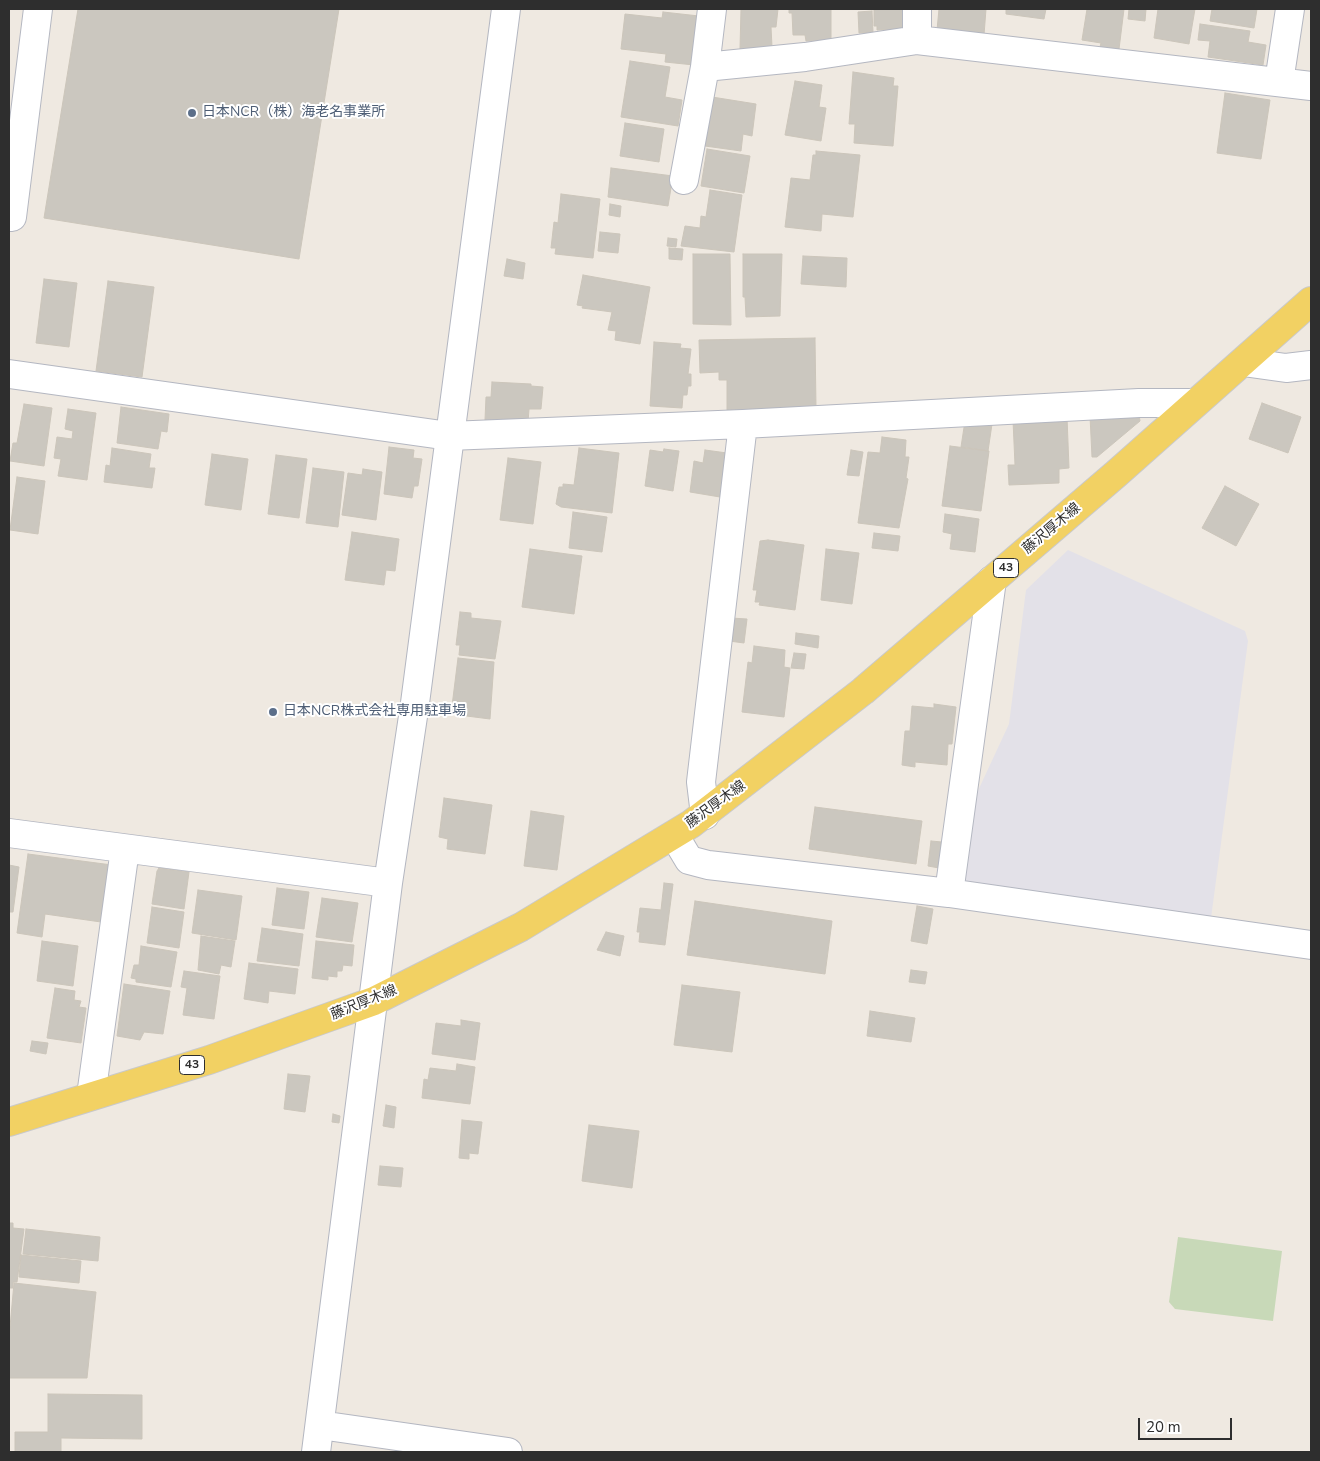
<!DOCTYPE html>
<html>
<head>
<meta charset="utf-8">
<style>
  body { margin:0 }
  #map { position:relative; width:1320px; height:1461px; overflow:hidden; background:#efe9e1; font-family:"Nunito Sans",sans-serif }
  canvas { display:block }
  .frame { position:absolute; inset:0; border:10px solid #2e2e2e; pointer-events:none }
  .scale { position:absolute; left:1138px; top:1418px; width:94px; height:22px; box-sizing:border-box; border:2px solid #2e2e2e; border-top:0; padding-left:6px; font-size:15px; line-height:18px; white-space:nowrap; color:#2e2e2e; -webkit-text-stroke:4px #fff; paint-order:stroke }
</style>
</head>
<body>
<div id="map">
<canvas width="1320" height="1461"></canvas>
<div class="frame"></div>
<div class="scale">20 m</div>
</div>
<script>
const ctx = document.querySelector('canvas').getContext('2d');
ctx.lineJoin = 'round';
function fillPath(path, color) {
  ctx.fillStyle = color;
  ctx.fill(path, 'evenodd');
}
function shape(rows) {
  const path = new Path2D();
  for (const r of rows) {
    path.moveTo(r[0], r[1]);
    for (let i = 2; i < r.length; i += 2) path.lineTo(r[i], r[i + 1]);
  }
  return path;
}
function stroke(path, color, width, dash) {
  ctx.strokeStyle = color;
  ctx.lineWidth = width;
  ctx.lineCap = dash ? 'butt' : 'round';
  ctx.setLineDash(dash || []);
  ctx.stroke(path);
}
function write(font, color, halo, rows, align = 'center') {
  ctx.font = font + ' "Nunito Sans","Noto Sans JP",sans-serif';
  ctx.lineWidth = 4;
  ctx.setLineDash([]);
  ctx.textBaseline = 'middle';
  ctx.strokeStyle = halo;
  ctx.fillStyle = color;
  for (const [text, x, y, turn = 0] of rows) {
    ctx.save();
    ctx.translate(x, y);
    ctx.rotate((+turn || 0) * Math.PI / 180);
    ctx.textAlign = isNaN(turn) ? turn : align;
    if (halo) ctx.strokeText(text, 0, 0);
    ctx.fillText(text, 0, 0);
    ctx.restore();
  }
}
fillPath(shape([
  [1068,550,1245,631,1248,641,1211,918,963,885,969,810,1009,724,1026,590]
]), '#e3e1e8');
fillPath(shape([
  [1178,1237,1282,1251,1273,1321,1175,1309,1169,1302]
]), '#c8d9b8');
const building = shape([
  [78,9,339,9,299,259,44,218,78,9],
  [741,9,778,9,776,27,771,27,772,47,740,49,741,9],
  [789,9,831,9,831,40,806,41,805,35,793,35,792,13,789,13,789,9],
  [874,9,904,9,904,29,877,30,877,26,874,26,874,9],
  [939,9,986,9,984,35,937,30,939,9],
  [1006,9,1046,9,1044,19,1006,14,1006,9],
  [1087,9,1124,9,1119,49,1100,47,1101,43,1082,40,1087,9],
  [1129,9,1146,9,1145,21,1128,19,1129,9],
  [1158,9,1195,9,1189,44,1154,38,1158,9],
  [1212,9,1257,9,1254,28,1210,21,1212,9],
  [872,11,873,32,859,33,858,12,872,11],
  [663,12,699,16,694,65,665,62,666,54,621,49,625,14,662,18,663,12],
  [1200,24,1250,31,1248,42,1266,45,1263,65,1208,57,1210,41,1198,40,1200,24],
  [630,61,670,67,665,97,682,100,678,126,621,117,630,61],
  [853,72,894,78,893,86,898,86,893,146,854,143,855,124,849,124,853,72],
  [795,81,822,85,819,107,826,108,821,141,785,135,795,81],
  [1225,93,1270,100,1261,159,1217,153,1225,93],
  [712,97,756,104,752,136,743,134,741,151,705,146,712,97],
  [625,123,664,129,659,162,620,156,625,123],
  [707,149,750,156,744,193,701,186,707,149],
  [816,151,860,155,853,217,822,214,821,231,785,227,791,178,810,180,813,155,816,155,816,151],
  [611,168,673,176,668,206,608,197,611,168],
  [710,190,742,195,734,252,681,246,685,226,700,228,701,216,706,217,710,190],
  [561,194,600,199,593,258,555,254,556,248,551,248,554,222,558,223,561,194],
  [610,204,621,206,620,217,609,215,610,204],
  [600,232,620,234,618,253,598,251,600,232],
  [668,238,677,239,676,247,667,246,668,238],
  [669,248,683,249,682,260,669,259,669,248],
  [693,254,730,254,731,325,693,324,693,254],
  [743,254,782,254,780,316,746,317,745,297,743,297,743,254],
  [803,256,847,258,846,287,801,284,803,256],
  [507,259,525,263,523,279,504,276,507,259],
  [583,275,650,287,640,344,615,340,616,331,608,330,612,312,582,308,583,306,577,305,583,275],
  [44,279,77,283,69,347,36,343,44,279],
  [108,281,154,287,142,377,96,371,108,281],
  [815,338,816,408,727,410,727,380,719,380,719,372,700,373,699,340,815,338],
  [654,342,681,344,680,348,691,349,688,374,691,374,691,386,688,386,687,395,683,395,682,408,650,406,654,342],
  [492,382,531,384,531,386,543,387,541,409,529,409,528,422,485,420,486,397,491,397,492,382],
  [1262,403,1301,417,1288,453,1249,439,1262,403],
  [24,404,52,408,44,466,10,461,13,443,17,443,24,404],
  [121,407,169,414,167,432,161,431,158,449,117,443,121,407],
  [68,409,96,413,87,480,58,476,61,459,54,458,57,437,72,439,73,431,65,429,68,409],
  [1139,414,1140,421,1097,457,1092,457,1090,416,1139,414],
  [1067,417,1069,468,1059,469,1059,483,1009,485,1008,465,1015,465,1013,420,1067,417],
  [965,421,992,424,988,451,961,447,965,421],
  [882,437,906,440,905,457,909,457,906,478,908,479,899,528,858,523,868,452,880,453,882,437],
  [950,446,989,451,981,511,942,506,950,446],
  [389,447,414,450,413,458,422,459,418,486,414,486,412,498,384,494,389,447],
  [112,448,151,454,149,468,155,468,152,488,104,482,106,465,110,466,112,448],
  [579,448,619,453,612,513,561,507,556,504,559,487,563,487,563,484,574,485,579,448],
  [664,449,679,451,673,491,645,486,650,450,663,452,664,449],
  [705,450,727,453,720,497,690,492,694,461,703,463,705,450],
  [851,450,863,452,859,476,847,475,851,450],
  [212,454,248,459,241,510,205,505,212,454],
  [276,455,307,459,299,518,268,514,276,455],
  [508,458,541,462,533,524,500,520,508,458],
  [313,468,344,472,338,527,306,523,313,468],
  [363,469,382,472,376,520,342,515,348,473,362,475,363,469],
  [17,477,45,481,38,534,10,530,17,477],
  [1225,486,1259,504,1236,546,1202,528,1225,486],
  [573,512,607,517,602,552,569,548,573,512],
  [945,514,979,519,975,552,950,549,952,534,943,532,945,514],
  [352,532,399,539,395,571,386,570,384,585,345,580,352,532],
  [874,533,900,536,898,551,872,548,874,533],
  [768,540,804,545,795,610,759,605,760,602,755,602,757,590,753,590,760,541,768,540],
  [530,549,582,556,574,614,522,607,530,549],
  [826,549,859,553,852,604,821,600,826,549],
  [460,612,471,613,471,618,501,621,495,659,459,655,460,645,456,645,460,612],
  [731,618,747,619,744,643,729,641,731,618],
  [796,633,819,636,818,648,795,644,796,633],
  [754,646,785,650,784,667,790,668,784,717,742,712,748,662,752,663,754,646],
  [794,653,806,654,804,669,791,668,794,653],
  [458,658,494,662,490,719,451,714,458,658],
  [934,704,956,707,952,744,948,744,947,765,915,762,915,767,902,765,905,731,910,731,912,706,934,708,934,704],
  [444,798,492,805,485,854,447,849,448,839,439,837,444,798],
  [815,807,922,821,916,864,809,849,815,807],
  [531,811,564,816,557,870,524,866,531,811],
  [931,841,942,842,939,868,928,866,931,841],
  [28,854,112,865,108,923,45,914,42,937,17,933,28,854],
  [9,865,19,867,13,912,9,912,9,865],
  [159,868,189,872,184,909,152,904,157,871,159,868],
  [664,883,673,884,665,945,639,942,640,932,637,932,640,908,661,910,664,883],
  [277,888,309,892,304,929,272,925,277,888],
  [198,890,242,896,236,940,192,933,198,890],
  [322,898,358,903,352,942,316,937,322,898],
  [695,901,832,921,825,974,687,955,695,901],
  [917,906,933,909,927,944,911,941,917,906],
  [152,907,184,912,179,948,147,943,152,907],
  [262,928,303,934,299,966,257,961,262,928],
  [606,932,624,936,620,956,597,950,606,932],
  [201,936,235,941,231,967,221,965,219,974,198,970,201,936],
  [42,941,78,946,73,986,37,981,42,941],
  [316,941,354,945,352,966,343,965,342,971,337,971,337,977,328,976,328,980,312,978,316,941],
  [141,946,177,952,171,987,136,982,136,979,131,978,134,965,139,965,141,946],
  [249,963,298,969,295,994,269,991,268,1003,244,999,249,963],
  [911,970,927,972,925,984,909,982,911,970],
  [184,971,220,976,214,1019,183,1015,187,988,181,987,184,971],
  [124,984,170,991,163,1034,144,1032,140,1040,117,1036,124,984],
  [682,985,740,992,732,1052,674,1045,682,985],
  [55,988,75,991,74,1000,81,1001,79,1007,86,1008,81,1043,47,1038,55,988],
  [870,1011,915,1018,911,1042,867,1036,870,1011],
  [461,1020,480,1023,475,1060,432,1054,436,1023,461,1026,461,1020],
  [32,1041,48,1043,46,1054,30,1051,32,1041],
  [457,1064,475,1067,470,1104,422,1098,424,1079,428,1080,430,1068,456,1071,457,1064],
  [288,1074,310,1076,305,1112,284,1109,288,1074],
  [386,1105,396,1107,394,1128,383,1126,386,1105],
  [333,1114,340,1116,339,1123,332,1122,333,1114],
  [462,1120,482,1122,478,1154,469,1153,469,1159,459,1158,462,1120],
  [589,1125,639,1131,632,1188,582,1181,589,1125],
  [380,1166,403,1168,401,1187,378,1185,380,1166],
  [9,1223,13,1223,13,1228,24,1229,17,1282,13,1282,13,1288,9,1288,9,1223],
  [26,1229,100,1237,98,1261,23,1254,26,1229],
  [21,1255,81,1261,79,1283,19,1277,21,1255],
  [14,1283,96,1292,87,1378,9,1378,9,1338,14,1283],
  [48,1394,142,1395,142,1439,61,1438,61,1452,15,1452,15,1432,48,1432,48,1394]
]);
fillPath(building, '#cbc7bf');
stroke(building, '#cbc5ba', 1);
const minor = shape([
  [712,9,705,67,805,57,917,40,1311,86],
  [917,40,917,9],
  [1279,82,1290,9],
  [684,180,705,67],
  [12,217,38,9],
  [1243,362,1286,368,1311,365],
  [9,374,449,436,743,424,1139,403,1195,403],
  [705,815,701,782,743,424],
  [9,833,388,883],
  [674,835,689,860,708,865,949,893,1311,945],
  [949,893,992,580],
  [91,1096,125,849],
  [320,1425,508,1452],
  [316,1452,388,883,415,703,506,9]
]);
const major = shape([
  [9,1122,209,1060,374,1001,521,927,691,824,863,691,1116,474,1311,301]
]);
stroke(minor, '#b4b7c1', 30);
stroke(major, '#c9c9c9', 30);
stroke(minor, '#fff', 28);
stroke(major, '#f2d163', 28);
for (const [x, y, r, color] of [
  [192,113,5,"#5c6f8a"],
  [273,712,5,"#5c6f8a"]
]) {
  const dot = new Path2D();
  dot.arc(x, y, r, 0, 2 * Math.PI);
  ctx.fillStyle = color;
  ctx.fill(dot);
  stroke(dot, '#fff', 2);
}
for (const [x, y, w] of [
  [1006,568,25],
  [192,1065,25]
]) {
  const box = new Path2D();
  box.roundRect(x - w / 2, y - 9.5, w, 19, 4);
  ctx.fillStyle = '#fff';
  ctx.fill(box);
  stroke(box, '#2e2e2e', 1);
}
write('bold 12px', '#2e2e2e', null, [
  ["43",1006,568],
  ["43",192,1065]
]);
write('14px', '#4e5e75', '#fff', [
  ["日本NCR（株）海老名事業所",202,113],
  ["日本NCR株式会社専用駐車場",283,712]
], 'left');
write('14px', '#2e2e2e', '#fff', [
  ["藤沢厚木線",1052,529,-40],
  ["藤沢厚木線",716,805,-36],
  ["藤沢厚木線",364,1003,-22]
]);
</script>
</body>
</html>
